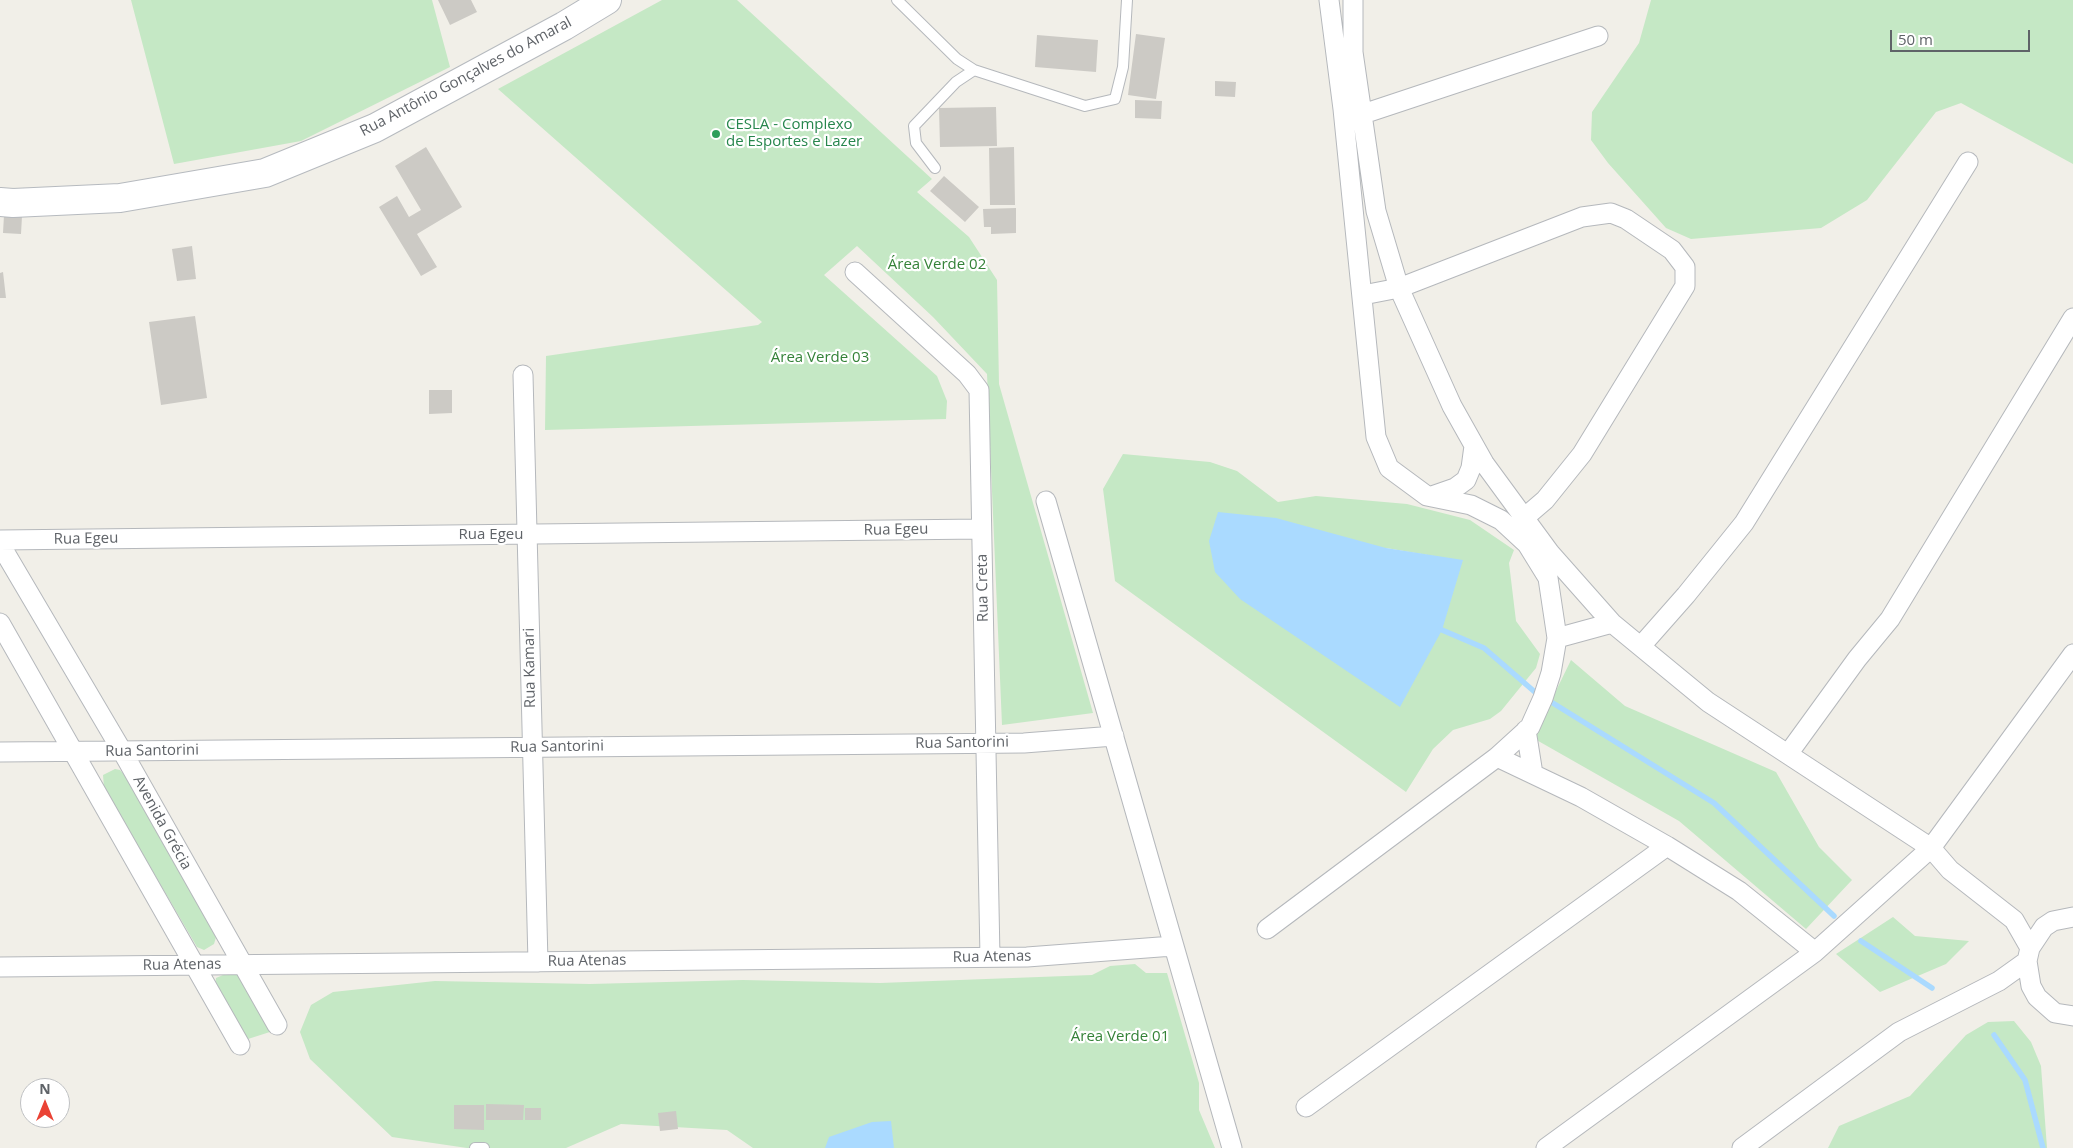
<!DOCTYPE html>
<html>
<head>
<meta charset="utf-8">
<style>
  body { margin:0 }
  #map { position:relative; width:2073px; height:1148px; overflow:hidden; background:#f1efe8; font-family:"Open Sans",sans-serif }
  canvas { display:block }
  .north { position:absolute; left:20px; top:1078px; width:50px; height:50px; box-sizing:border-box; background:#fff; border:1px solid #bfc1c3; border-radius:50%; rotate:0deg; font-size:14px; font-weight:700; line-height:20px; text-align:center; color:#5f6368 }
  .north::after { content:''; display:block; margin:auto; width:18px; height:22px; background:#ea4335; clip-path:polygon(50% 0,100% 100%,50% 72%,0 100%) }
  .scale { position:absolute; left:1890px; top:30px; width:140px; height:22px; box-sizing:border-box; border:2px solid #5f6368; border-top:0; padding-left:6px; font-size:15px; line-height:18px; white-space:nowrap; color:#5f6368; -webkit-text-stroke:4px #fff; paint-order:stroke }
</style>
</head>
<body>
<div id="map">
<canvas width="2073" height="1148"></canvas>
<div class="north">N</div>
<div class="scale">50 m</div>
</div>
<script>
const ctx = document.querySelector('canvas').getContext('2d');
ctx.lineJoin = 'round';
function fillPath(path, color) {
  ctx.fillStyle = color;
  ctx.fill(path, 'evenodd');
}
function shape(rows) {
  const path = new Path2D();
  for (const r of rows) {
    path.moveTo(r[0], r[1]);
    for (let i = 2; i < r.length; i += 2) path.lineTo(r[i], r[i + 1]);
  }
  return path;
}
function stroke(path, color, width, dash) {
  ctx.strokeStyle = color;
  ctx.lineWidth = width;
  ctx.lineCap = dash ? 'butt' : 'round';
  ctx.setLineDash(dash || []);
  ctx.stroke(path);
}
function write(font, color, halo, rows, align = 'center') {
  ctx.font = font + ' "Open Sans",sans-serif';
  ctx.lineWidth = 4.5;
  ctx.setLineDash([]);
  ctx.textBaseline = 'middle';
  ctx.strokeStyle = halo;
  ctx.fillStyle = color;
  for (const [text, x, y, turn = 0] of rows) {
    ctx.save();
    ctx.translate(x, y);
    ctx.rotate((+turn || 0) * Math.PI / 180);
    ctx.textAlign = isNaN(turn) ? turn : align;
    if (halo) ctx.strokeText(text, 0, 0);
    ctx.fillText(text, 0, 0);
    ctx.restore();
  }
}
fillPath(shape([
  [131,0,432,0,450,67,301,141,174,164],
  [662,0,737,0,932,179,917,192,969,237,997,280,999,384,1093,713,1002,725,987,374,933,317,857,246,824,275,937,376,947,401,946,419,545,430,546,356,758,325,762,322,498,89],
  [1651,0,2073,0,2073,164,1961,103,1936,112,1867,200,1821,228,1691,239,1666,228,1608,163,1591,140,1592,112,1639,43],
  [1123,454,1210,462,1237,471,1278,502,1316,496,1407,504,1470,520,1514,550,1509,563,1516,621,1540,654,1536,668,1501,711,1490,719,1453,730,1433,749,1406,792,1115,581,1103,489],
  [1386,548,1463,561,1240,599],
  [1571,660,1625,706,1776,772,1819,847,1852,880,1806,929,1679,821,1533,738],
  [115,769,120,770,131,782,217,934,214,944,204,950,197,947,104,788,103,775],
  [1893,917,1915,936,1969,941,1946,964,1880,992,1836,954],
  [1135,964,1146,973,1167,973,1199,1083,1199,1110,1215,1148,753,1148,727,1130,621,1124,566,1148,467,1148,392,1137,310,1059,300,1032,311,1005,333,992,435,981,590,984,743,980,880,983,1092,975,1110,966],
  [230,972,237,974,273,1031,248,1039,215,987,216,978],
  [2014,1021,2031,1042,2041,1066,2047,1148,1828,1148,1839,1126,1910,1096,1966,1035,1988,1022]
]), '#c5e8c5');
fillPath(shape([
  [1218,512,1276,518,1386,548,1463,560,1442,630,1400,707,1240,599,1215,572,1209,541],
  [891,1121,894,1148,825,1148,829,1137,872,1122]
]), '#aadaff');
stroke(shape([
  [1442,630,1484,648,1536,693],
  [1548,700,1714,803,1834,916],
  [1861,941,1932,988],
  [1994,1035,2025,1080,2043,1148]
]), '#aadaff', 5.5);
fillPath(shape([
  [438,0,471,0,477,12,450,25],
  [1136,34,1165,38,1156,99,1128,95],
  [1037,35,1098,40,1096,72,1035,67],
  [1215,81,1236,82,1235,97,1215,96],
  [1135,100,1162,101,1161,119,1135,118],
  [996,107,997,146,940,147,939,108],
  [426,147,462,207,417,234,437,267,421,276,379,207,397,196,409,217,421,210,395,166],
  [1014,147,1015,205,990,205,989,148],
  [944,176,979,207,965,222,930,191],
  [1016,208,1016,233,991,234,991,227,984,227,983,209],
  [4,215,22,216,21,234,3,233],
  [192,246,196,279,177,281,172,249],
  [3,272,6,298,0,298,0,273],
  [195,316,207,398,161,405,149,322],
  [429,390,452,390,452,413,429,414],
  [486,1104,524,1105,523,1120,486,1120],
  [454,1105,484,1105,484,1130,454,1129],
  [525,1108,541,1108,541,1120,525,1120],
  [676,1111,678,1129,660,1131,658,1113]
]), '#cccac5');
const lane = shape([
  [897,0,957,59,974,70,1085,106,1115,99,1123,67,1127,0],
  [935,168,916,143,914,126,956,82,974,70],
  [475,1148,484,1148]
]);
const street = shape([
  [1353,0,1353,52,1376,211,1399,288,1452,406,1484,463,1550,553,1612,623,1708,702,1931,848,1950,870,2014,920,2030,948],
  [1363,114,1598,36],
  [855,272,967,374,979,390,990,957],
  [1363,295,1399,288,1582,217,1611,213,1626,219,1672,250,1685,267,1685,286,1582,454,1545,500,1524,518],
  [523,375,538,962],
  [1432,496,1455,488,1466,480,1471,468,1474,446],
  [1046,501,1232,1148],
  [0,540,981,529],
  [0,544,122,751,277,1025],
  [0,623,240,1045],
  [1557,638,1612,623],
  [1641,646,1686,595,1744,523,1968,162],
  [1526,730,1533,774],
  [0,752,1024,743,1114,736],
  [1788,754,1857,659,1890,619,2073,318],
  [1497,757,1581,797,1667,846,1739,891,1815,952],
  [2073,917,2053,921,2044,927,2030,948,2027,961,2031,986,2037,997,2055,1013,2073,1016],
  [1267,929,1497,757,1530,727,1543,698,1551,673,1557,638,1548,578,1527,544,1501,520,1471,505,1427,496,1389,468,1376,437,1343,109,1329,0],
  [0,967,1027,957,1173,946],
  [1306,1107,1667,846],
  [1546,1148,1815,952,1931,848,2073,654],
  [1742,1148,1899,1032,1999,981,2027,961]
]);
const secondary = shape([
  [0,202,13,203,120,198,265,173,375,128,564,26,607,0]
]);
stroke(lane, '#b5b8bc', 12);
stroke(street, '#b5b8bc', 21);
stroke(secondary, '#b6babf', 30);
stroke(lane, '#fff', 10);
stroke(street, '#fff', 19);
stroke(secondary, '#fff', 28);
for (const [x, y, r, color] of [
  [716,134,5,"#2e9e5b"]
]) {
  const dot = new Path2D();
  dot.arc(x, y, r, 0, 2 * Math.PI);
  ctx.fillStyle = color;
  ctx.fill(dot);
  stroke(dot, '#fff', 2);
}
write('15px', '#5f6368', '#fff', [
  ["Rua Antônio Gonçalves do Amaral",466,77,-28],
  ["Rua Egeu",896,530,-1],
  ["Rua Egeu",491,535],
  ["Rua Egeu",86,539,-1],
  ["Rua Creta",983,588,-91],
  ["Rua Kamari",530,668,-91],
  ["Rua Santorini",962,743,-1],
  ["Rua Santorini",557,747,-1],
  ["Rua Santorini",152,751,-1],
  ["Avenida Grécia",162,823,61],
  ["Rua Atenas",992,957,-1],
  ["Rua Atenas",587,961,-1],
  ["Rua Atenas",182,965,-1]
]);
write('15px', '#27864d', '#fff', [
  ["CESLA - Complexo",726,125],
  ["de Esportes e Lazer",726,142]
], 'left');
write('15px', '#348238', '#fff', [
  ["Área Verde 02",937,265],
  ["Área Verde 03",820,358],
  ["Área Verde 01",1120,1037]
]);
</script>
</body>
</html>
